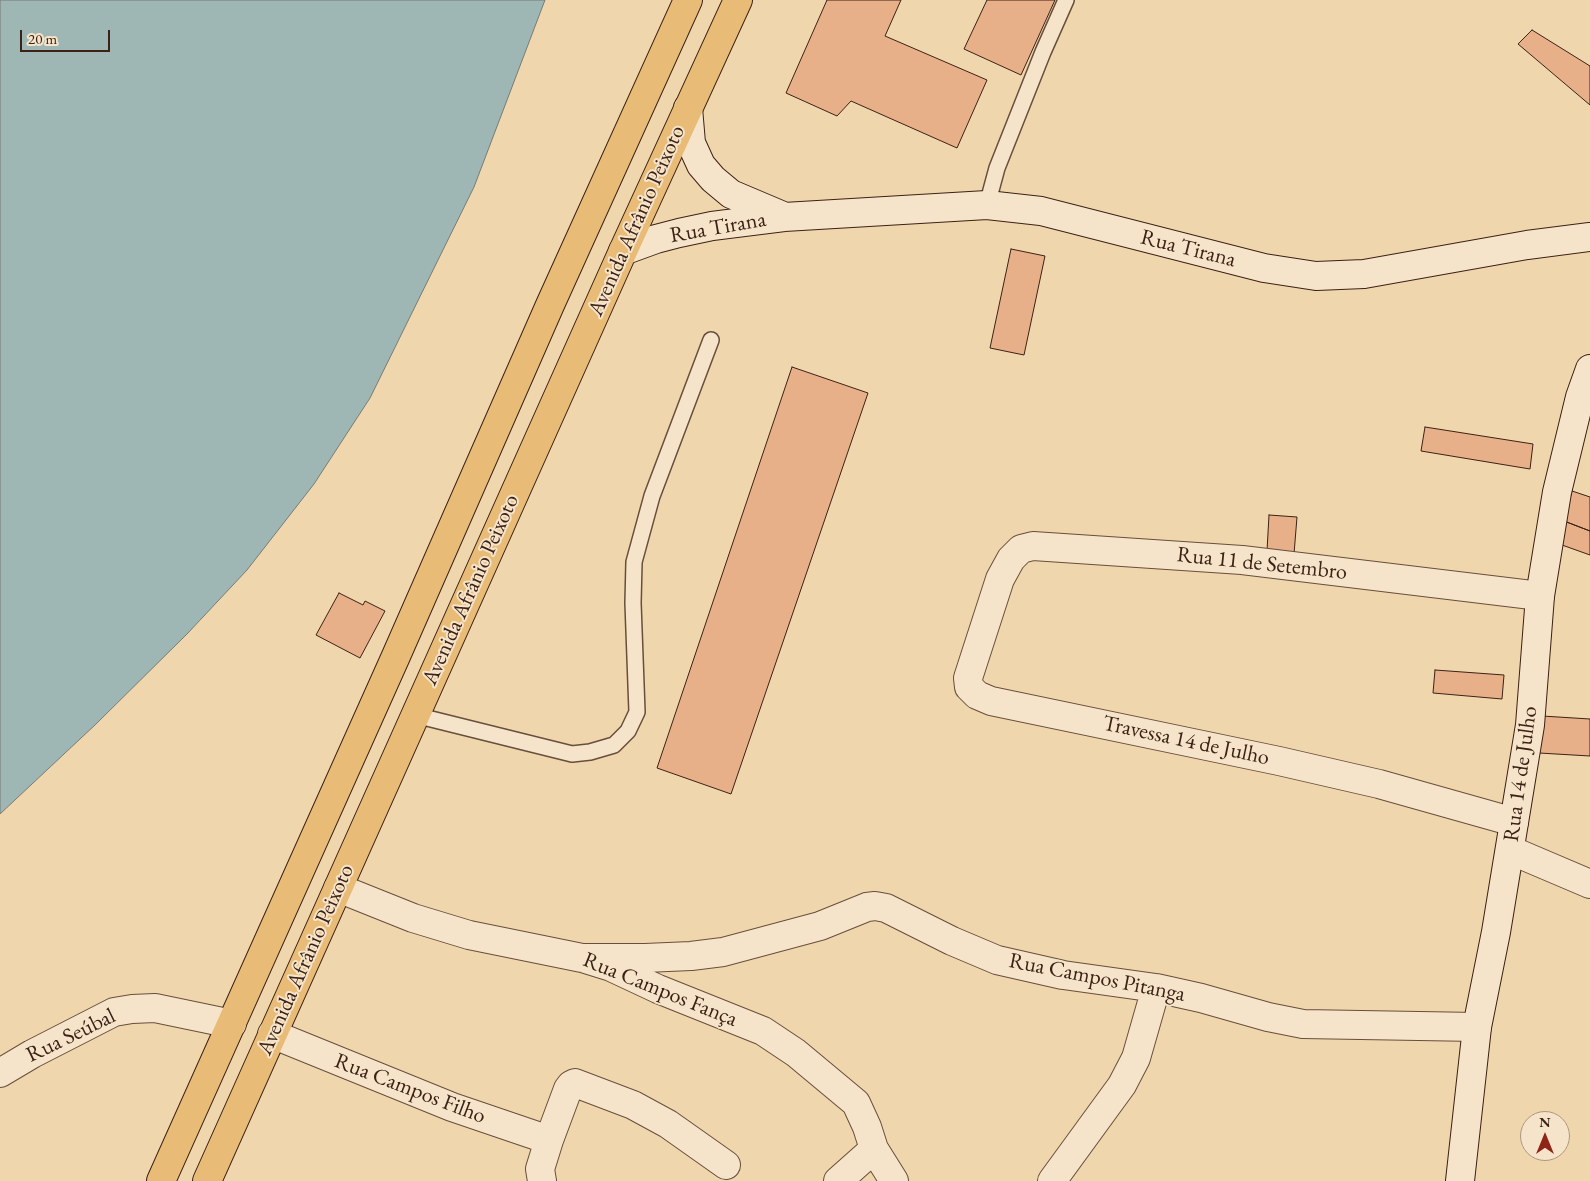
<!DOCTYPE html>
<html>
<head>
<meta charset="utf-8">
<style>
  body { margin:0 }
  #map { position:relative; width:1590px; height:1181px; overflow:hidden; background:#f0d6ac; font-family:"EB Garamond",serif }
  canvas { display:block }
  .north { position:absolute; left:1520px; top:1111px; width:50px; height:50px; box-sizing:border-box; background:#f5e4c9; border:1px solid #ab9681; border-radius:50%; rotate:0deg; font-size:14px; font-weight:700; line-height:20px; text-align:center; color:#3b2116 }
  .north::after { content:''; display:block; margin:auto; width:18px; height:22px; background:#8f2418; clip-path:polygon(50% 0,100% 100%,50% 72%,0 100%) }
  .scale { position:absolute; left:20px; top:30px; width:90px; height:22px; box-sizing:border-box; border:2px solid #3b2116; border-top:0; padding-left:6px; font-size:15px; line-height:18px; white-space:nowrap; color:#3b2116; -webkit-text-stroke:4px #f5e4c9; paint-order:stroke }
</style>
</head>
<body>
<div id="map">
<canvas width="1590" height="1181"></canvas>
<div class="north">N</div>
<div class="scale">20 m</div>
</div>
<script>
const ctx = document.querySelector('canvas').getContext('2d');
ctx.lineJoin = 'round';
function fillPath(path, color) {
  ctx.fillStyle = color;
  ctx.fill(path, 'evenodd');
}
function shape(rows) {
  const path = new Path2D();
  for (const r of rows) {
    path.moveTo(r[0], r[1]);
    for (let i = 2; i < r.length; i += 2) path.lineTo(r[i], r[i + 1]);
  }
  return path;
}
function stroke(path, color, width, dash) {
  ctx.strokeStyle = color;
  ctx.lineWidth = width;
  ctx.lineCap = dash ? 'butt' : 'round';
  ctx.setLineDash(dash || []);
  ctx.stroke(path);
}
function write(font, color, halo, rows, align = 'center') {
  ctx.font = font + ' "EB Garamond",serif';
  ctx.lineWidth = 4;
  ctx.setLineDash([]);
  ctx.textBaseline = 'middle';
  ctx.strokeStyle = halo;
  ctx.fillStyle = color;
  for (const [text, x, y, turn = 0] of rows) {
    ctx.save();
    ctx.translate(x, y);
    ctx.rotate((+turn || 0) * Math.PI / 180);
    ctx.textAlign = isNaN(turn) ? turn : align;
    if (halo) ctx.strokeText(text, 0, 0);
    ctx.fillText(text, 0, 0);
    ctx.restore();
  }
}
const water = shape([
  [0,0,545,0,474,187,370,398,314,484,247,570,187,634,96,724,0,814,0,0]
]);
fillPath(water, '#9eb7b4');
stroke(water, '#767b75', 1);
const building = shape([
  [827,0,901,0,885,36,987,80,957,148,851,101,837,116,786,93,827,0],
  [987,0,1055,0,1021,75,964,49,987,0],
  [1532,30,1590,66,1590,105,1518,44,1532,30],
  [1011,249,1045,256,1024,355,990,348,1011,249],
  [792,367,868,393,731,794,657,768,792,367],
  [1425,427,1533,444,1530,469,1421,451,1425,427],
  [1572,491,1590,497,1590,531,1564,521,1572,491],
  [1269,515,1297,517,1294,554,1267,551,1269,515],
  [1564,521,1590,531,1590,555,1562,545,1564,521],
  [339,593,363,605,365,601,385,611,360,658,316,635,339,593],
  [1435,670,1504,675,1502,699,1433,693,1435,670],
  [1542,716,1590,719,1590,756,1539,753,1542,716]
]);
fillPath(building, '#e8b089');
stroke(building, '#3b2116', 1);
const lane = shape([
  [987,205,997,168,1043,52,1066,0],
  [415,715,572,754,590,752,614,745,628,731,637,712,633,603,634,562,652,496,711,340]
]);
const street = shape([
  [1514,822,1379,784,1279,761,991,701,977,695,969,687,968,678,1000,579,1011,559,1021,549,1033,546,1242,560,1540,596],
  [1510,850,1590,884],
  [338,888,413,918,469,935,582,958,611,967,658,989,763,1031,796,1053,856,1103,867,1127,874,1149,894,1181],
  [582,958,645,958,691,956,723,952,820,926,867,907,875,906,886,908,952,941,997,960,1063,975,1156,988,1201,998,1268,1017,1303,1024,1477,1027],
  [272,1034,452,1107,549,1140],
  [0,1073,32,1054,114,1012,132,1009,155,1008,232,1024],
  [542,1181,540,1169,549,1140,568,1089,571,1085,575,1083,633,1105,668,1124,726,1165],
  [838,1181,874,1149],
  [1052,1181,1122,1085,1136,1058,1156,988]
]);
const secondary = shape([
  [688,108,691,143,701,165,713,179,731,194,783,216],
  [623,251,656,239,679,233,712,226,784,217,987,205,1041,211,1264,268,1316,276,1364,274,1527,245,1590,237],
  [1460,1181,1477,1027,1496,932,1530,725,1540,596,1557,492,1580,397,1590,369]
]);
const primary = shape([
  [161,1181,396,656,550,305,688,0],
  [207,1181,623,251,738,0]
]);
stroke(lane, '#684e3c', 18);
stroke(street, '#684e3c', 30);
stroke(secondary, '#3b2116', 30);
stroke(primary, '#3b2116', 30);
stroke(lane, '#f5e4c9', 15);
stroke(street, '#f5e4c9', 28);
stroke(secondary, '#f5e4c9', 28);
stroke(primary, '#e8bb76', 28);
write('22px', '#3b2116', '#f5e4c9', [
  ["Avenida Afrânio Peixoto",637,221,-66],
  ["Rua Tirana",718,228,-10],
  ["Rua Tirana",1188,249,14],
  ["Rua 11 de Setembro",1262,564,6],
  ["Avenida Afrânio Peixoto",471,590,-66],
  ["Travessa 14 de Julho",1186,741,12],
  ["Rua 14 de Julho",1521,774,-82],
  ["Avenida Afrânio Peixoto",306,960,-66],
  ["Rua Campos Pitanga",1097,978,11],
  ["Rua Campos Fança",660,990,22],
  ["Rua Seúbal",71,1036,-26],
  ["Rua Campos Filho",410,1089,21]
]);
</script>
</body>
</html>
